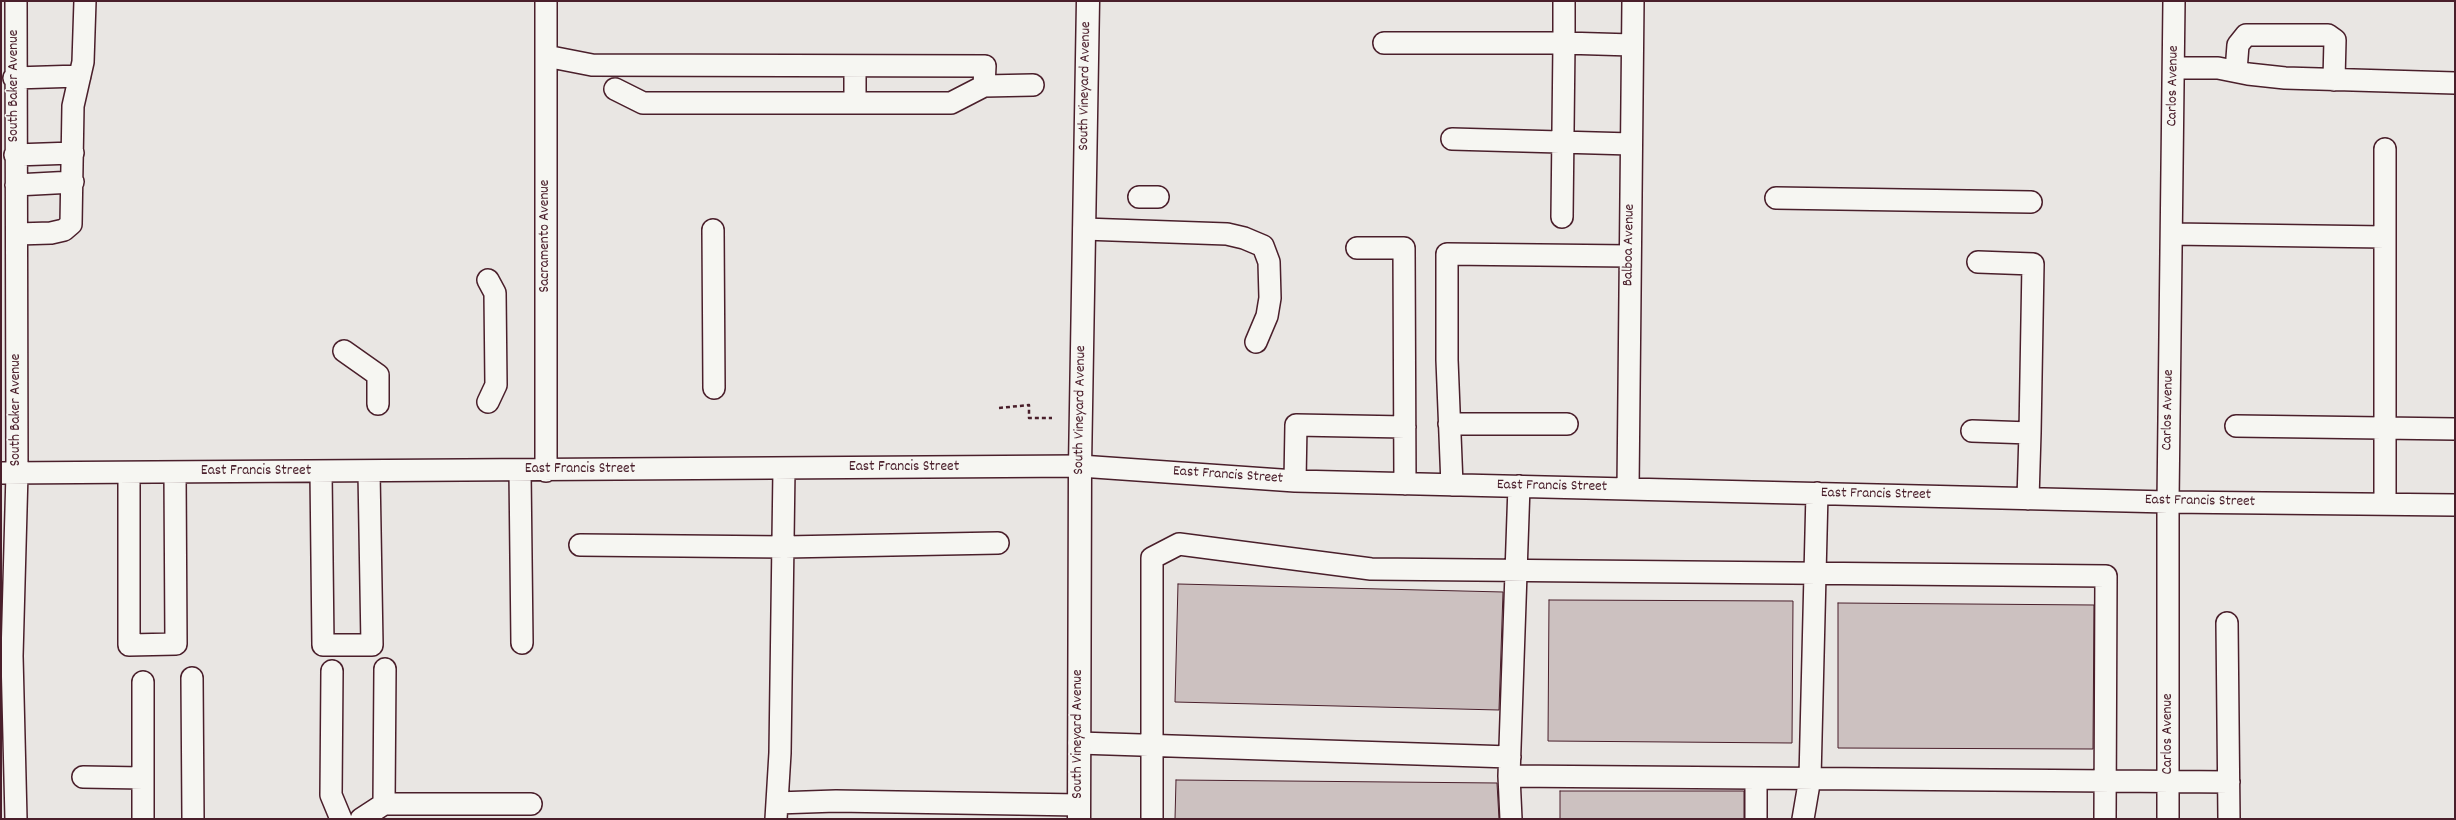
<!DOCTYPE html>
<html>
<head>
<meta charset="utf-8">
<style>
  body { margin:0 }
  #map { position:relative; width:2456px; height:820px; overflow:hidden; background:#f6f6f2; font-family:Dekko,sans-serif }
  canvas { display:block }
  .frame { position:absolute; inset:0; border:2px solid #4a1f2b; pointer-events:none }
</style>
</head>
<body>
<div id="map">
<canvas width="2456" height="820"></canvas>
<div class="frame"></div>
</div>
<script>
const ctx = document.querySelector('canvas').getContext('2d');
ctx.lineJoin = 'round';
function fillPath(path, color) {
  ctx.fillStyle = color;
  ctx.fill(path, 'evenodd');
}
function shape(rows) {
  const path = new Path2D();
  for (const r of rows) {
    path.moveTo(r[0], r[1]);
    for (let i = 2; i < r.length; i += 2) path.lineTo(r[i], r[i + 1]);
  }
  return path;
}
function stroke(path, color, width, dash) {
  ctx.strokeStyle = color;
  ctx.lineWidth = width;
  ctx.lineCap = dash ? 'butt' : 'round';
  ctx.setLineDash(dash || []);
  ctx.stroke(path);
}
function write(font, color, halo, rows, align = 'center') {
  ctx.font = font + ' Dekko,sans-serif';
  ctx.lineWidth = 3;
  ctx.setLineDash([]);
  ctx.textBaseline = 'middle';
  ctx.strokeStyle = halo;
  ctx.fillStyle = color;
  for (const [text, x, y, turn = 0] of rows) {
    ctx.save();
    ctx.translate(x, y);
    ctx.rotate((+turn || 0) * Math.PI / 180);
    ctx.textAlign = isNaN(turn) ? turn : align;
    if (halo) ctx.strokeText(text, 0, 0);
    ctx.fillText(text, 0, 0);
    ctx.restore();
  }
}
fillPath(shape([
  [1,1,2455,1,2455,819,1,819]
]), '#e9e6e3');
const building = shape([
  [1178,584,1503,592,1499,710,1175,702,1178,584],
  [1549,600,1793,601,1792,743,1548,741,1549,600],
  [1838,603,2094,605,2093,749,1838,748,1838,603],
  [1176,780,1497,783,1499,819,1175,819,1176,780],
  [1560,791,1744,791,1744,819,1560,819,1560,791]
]);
fillPath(building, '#ccc1c0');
stroke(building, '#4a1f2b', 1);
const minor = shape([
  [16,1,17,473,12,656,16,819],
  [1384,43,1564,43,1564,1],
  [546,56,592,65,985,66,984,86],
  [2174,68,2218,68,2248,74,2285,78,2455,83],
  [2236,71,2238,45,2246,35,2328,35,2335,40,2334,80],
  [14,78,80,76],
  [615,89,643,103,951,103,984,86,1033,85],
  [855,103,855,66],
  [1452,139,1631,144],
  [15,155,73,153],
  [16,185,73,182],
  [1139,197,1158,197],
  [1776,198,2031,202],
  [1562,217,1564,43,1632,45],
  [1084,229,1227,234,1244,238,1263,246,1269,262,1270,298,1267,316,1256,342],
  [713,230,714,388],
  [17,234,51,233,64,230,71,224,73,106,83,62,85,1],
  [2172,234,2385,237],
  [1357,248,1404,248,1405,484],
  [1978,262,2033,264,2030,433],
  [344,351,378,375,378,404],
  [488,402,496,385,495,293,488,280],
  [1449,424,1567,424],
  [2236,426,2455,429],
  [1972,431,2030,433,2028,499],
  [520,471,522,643],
  [546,471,546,1],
  [321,472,323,645,372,645,369,472],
  [1,473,1080,466,1295,481,2168,502,2455,505],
  [129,473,129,645,176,644,175,473],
  [1295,481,1296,425,1405,427],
  [1452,485,1447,360,1447,254,1630,256],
  [1628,489,1633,1],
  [2385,504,2385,149],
  [580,545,785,547,998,543],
  [2227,623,2229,819],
  [385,669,384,804,531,804],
  [332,671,331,795,341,819],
  [192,678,193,819],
  [1079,743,1510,757],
  [1509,776,1756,778],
  [83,777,143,778],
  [777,803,836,801,1079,805],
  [143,819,143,682],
  [361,819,384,804],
  [776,819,780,753,784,469],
  [1152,819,1152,558,1179,544,1371,569,2106,576,2105,819],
  [1511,819,1509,776,1519,486],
  [1756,819,1756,778,2229,782],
  [1803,819,1810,778,1817,493],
  [2168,819,2168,502,2174,1]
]);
const major = shape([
  [1079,819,1080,466,1088,1]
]);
stroke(minor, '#4a1f2b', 24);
stroke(major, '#4a1f2b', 25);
stroke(shape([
  [999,408,1029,405,1029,418,1052,418]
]), '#4a1f2b', 2.5, [4, 3]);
stroke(minor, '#f6f6f2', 21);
stroke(major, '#f6f6f2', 22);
write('15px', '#4a1f2b', '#f6f6f2', [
  ["South Baker Avenue",15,86,-90],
  ["South Vineyard Avenue",1086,86,-89],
  ["Carlos Avenue",2174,86,-89],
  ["Sacramento Avenue",546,236,-90],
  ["Balboa Avenue",1630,245,-89],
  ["South Baker Avenue",17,410,-90],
  ["South Vineyard Avenue",1081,410,-89],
  ["Carlos Avenue",2169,410,-89],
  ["East Francis Street",904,468],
  ["East Francis Street",580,470],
  ["East Francis Street",256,472],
  ["East Francis Street",1228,476,4],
  ["East Francis Street",1552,487,1],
  ["East Francis Street",1876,495,1],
  ["East Francis Street",2200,502,1],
  ["South Vineyard Avenue",1079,734,-90],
  ["Carlos Avenue",2169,734,-90]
]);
</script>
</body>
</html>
